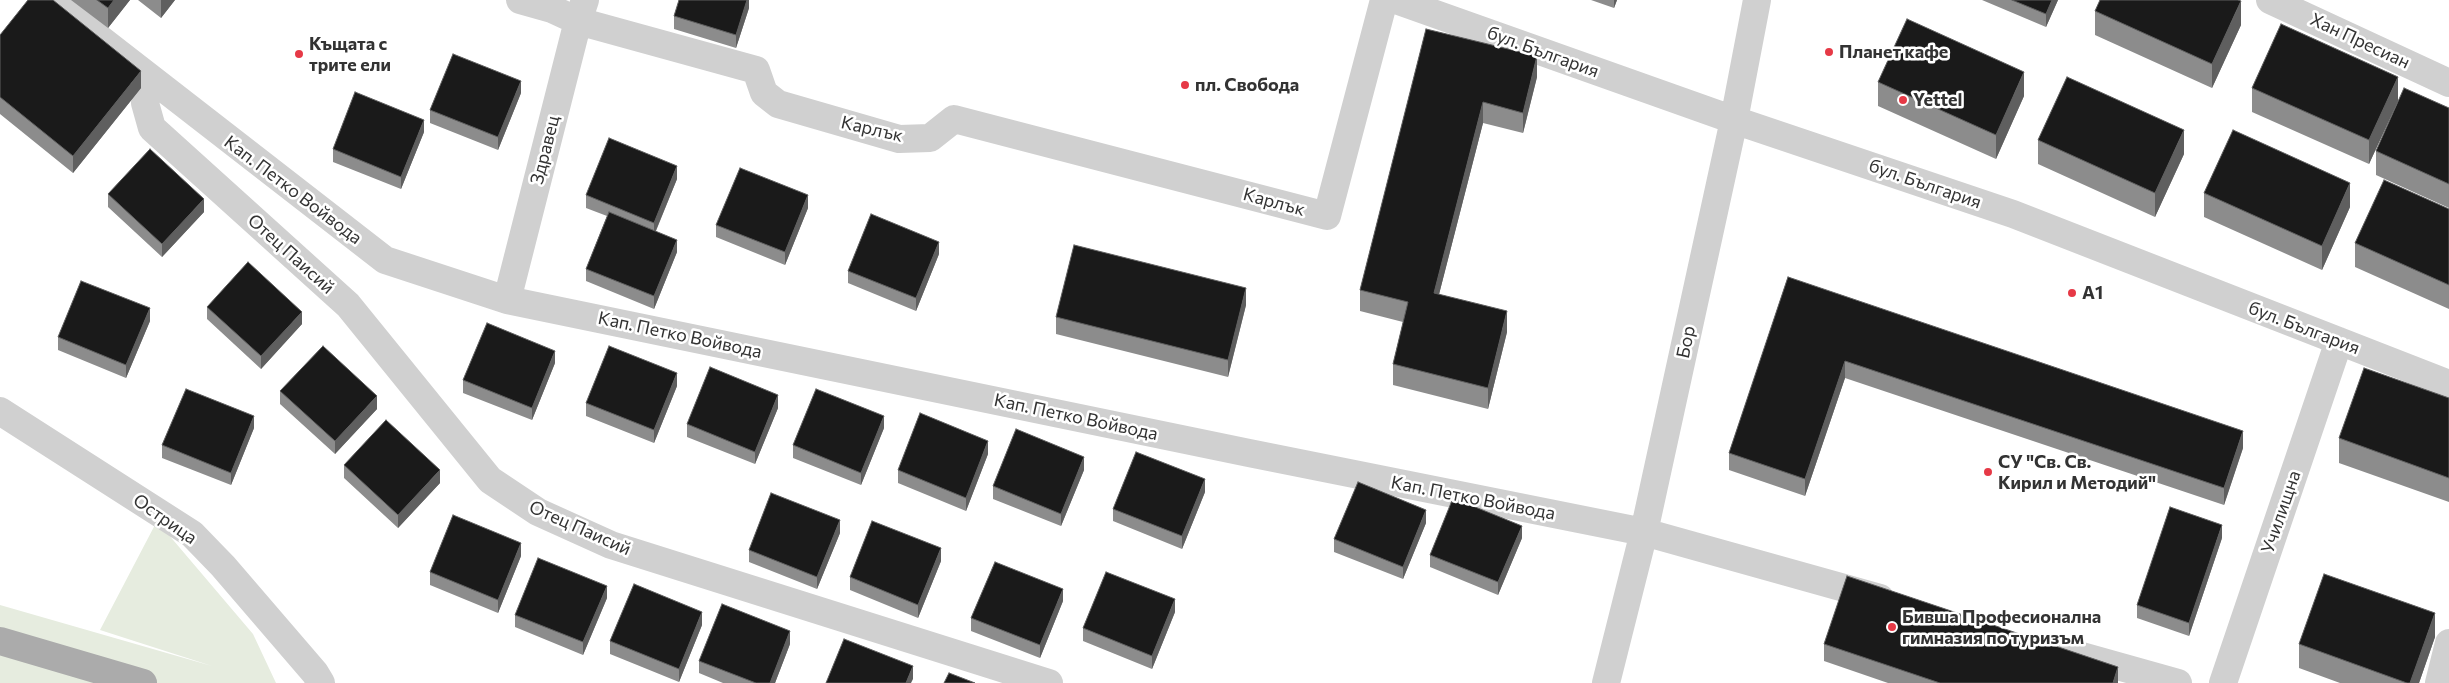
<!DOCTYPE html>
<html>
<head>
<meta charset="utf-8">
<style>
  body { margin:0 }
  canvas { display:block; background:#fff }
</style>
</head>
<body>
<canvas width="2449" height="683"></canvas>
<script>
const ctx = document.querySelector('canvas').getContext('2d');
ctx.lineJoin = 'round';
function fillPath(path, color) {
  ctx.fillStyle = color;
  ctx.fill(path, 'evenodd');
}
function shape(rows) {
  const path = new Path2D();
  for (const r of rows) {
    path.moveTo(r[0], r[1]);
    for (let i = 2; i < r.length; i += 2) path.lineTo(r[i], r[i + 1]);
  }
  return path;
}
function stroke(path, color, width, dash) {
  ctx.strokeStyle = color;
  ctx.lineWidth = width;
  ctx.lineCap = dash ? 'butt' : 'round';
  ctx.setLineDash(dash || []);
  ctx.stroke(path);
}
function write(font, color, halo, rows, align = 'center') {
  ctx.font = font + ' Commissioner,sans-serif';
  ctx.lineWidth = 5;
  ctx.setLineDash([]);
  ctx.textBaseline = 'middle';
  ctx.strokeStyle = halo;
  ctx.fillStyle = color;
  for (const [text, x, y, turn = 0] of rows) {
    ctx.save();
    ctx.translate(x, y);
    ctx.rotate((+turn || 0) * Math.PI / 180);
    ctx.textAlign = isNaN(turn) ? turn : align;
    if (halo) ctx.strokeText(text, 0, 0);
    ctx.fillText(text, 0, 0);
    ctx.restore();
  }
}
fillPath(shape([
  [157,521,253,634,276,683,0,683,0,605,212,666,100,630]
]), '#e6ecdf');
stroke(shape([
  [50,0,385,260,507,300,1249,453,1644,532,1880,598],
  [520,0,552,9,578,21,756,70,764,93,778,104,899,139,930,138,954,119,1327,216,1384,0],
  [1396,0,1734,120,2013,214,2449,384],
  [2270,0,2449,83],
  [150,78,145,103,152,128,348,305,490,480,538,512,611,545,1049,683],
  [507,300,578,21,585,0],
  [0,411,192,534,223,566,315,673,321,683],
  [2071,653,2178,683],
  [1606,683,1644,532,1734,120,1757,0],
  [2223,683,2339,341],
  [2439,683,2449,643]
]), '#d0d0d0', 28);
stroke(shape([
  [0,641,143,683]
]), '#ababab', 28);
fillPath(shape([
  [71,0,130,0,108,28],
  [138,0,175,0,161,18],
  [747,0,749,0,749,8,736,48,674,29,674,16],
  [1591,0,1617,0,1614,8],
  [1982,0,2058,0,2046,27],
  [2095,11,2241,25,2212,88,2095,35],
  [1426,29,1537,77,1523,133,1483,123,1439,294,1507,332,1488,409,1393,385,1393,364,1403,322,1360,311,1360,290],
  [0,35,141,88,73,173,0,114],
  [1878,82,2024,96,1996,159,1878,106],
  [2252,88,2398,101,2369,164,2252,112],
  [521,93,498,150,430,123,430,110],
  [2449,108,2449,208,2376,175,2376,151],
  [424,132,401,189,333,162,333,149],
  [2038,140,2184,154,2155,217,2038,164],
  [677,179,656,231,677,252,654,309,586,281,586,269,607,216,586,208,586,195],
  [2204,193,2350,207,2322,270,2204,217],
  [108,194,204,212,162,257,108,207],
  [808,208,785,265,716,237,716,225],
  [2449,209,2449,309,2355,267,2355,243],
  [939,254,916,311,848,283,848,271],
  [1788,277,2243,448,2224,505,1845,378,1805,496,1729,470,1729,453],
  [1246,305,1228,377,1056,334,1056,317],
  [207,307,302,324,261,369,207,319],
  [150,321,126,378,58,350,58,337],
  [555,363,532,420,463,393,463,380],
  [677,386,654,443,586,416,586,403],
  [280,391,377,409,335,454,280,404],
  [2449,398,2449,502,2339,463,2339,438],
  [778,408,755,464,687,437,687,424],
  [254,428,231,485,162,458,162,445],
  [884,428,861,485,793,458,793,445],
  [988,454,966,511,898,483,898,470],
  [344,465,440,483,398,528,344,478],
  [1084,470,1061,526,993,499,993,486],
  [1205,492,1182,549,1113,521,1113,509],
  [1426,523,1403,579,1334,552,1334,539],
  [840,533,817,589,749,562,749,550],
  [1522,538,1498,595,1430,567,1430,555],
  [2222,538,2189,636,2137,618,2137,605],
  [521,556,498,613,430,585,430,572],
  [941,561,918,618,850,590,850,577],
  [607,598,583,655,515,627,515,615],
  [1063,601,1040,658,971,631,971,618],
  [1175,612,1152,669,1083,641,1083,628],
  [702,625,679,682,610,654,610,641],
  [2435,637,2419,683,2340,683,2299,668,2299,644],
  [790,644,775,683,723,683,699,673,699,661],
  [1824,644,2118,683,1888,683,1824,661]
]), '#8c8c8c');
fillPath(shape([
  [114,0,130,0,108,28,108,8],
  [161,0,175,0,161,18],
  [747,0,749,0,749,8,736,48,736,35],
  [1614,0,1617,0,1614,8],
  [2052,0,2058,0,2046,27,2046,14],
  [2241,1,2241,25,2212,88,2212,64],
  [1537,56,1537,77,1523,133,1523,113],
  [141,71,141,88,73,173,73,156],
  [2024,72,2024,96,1996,159,1996,135],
  [2398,77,2398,101,2369,164,2369,140],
  [521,81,521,93,498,150,498,137],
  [1483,102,1483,123,1434,314,1434,293],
  [424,120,424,132,401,189,401,177],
  [2184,130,2184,154,2155,217,2155,193],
  [677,166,677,179,654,235,654,223],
  [2350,183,2350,207,2322,270,2322,246],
  [808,195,808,208,785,265,785,252],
  [204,199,204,212,162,257,162,244],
  [677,240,677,252,654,309,654,296],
  [939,242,939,254,916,311,916,298],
  [1246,288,1246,305,1228,377,1228,360],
  [150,308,150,321,126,378,126,365],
  [1507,311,1507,332,1488,409,1488,388],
  [302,312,302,324,261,369,261,356],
  [555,351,555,363,532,420,532,408],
  [1845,361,1845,378,1805,496,1805,479],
  [677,373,677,386,654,443,654,430],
  [778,395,778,408,755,464,755,452],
  [377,396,377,409,335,454,335,441],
  [254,416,254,428,231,485,231,473],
  [884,416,884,428,861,485,861,473],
  [2243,431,2243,448,2224,505,2224,488],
  [988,441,988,454,966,511,966,498],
  [1084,457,1084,470,1061,526,1061,514],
  [440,470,440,483,398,528,398,515],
  [1205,479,1205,492,1182,549,1182,536],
  [1426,510,1426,523,1403,579,1403,567],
  [840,520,840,533,817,589,817,577],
  [2222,525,2222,538,2189,636,2189,623],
  [1522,526,1522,538,1498,595,1498,582],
  [521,543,521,556,498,613,498,600],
  [941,548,941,561,918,618,918,605],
  [607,586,607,598,583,655,583,642],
  [1063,589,1063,601,1040,658,1040,645],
  [1175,599,1175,612,1152,669,1152,656],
  [702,612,702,625,679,682,679,669],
  [2435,613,2435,637,2419,683,2410,683],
  [790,631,790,644,775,683,770,683],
  [913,666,913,679,911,683,906,683],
  [2118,667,2118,683,2113,683]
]), '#5f5f5f');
const building = shape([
  [28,0,53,0,141,71,73,156,0,97,0,35,28,0],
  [97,0,114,0,108,8,97,0],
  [679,0,747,0,736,35,674,16,679,0],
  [2012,0,2052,0,2046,14,2012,0],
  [2100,0,2238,0,2241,1,2212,64,2095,11,2100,0],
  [1907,19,2024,72,1996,135,1878,82,1907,19],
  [2281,24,2398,77,2369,140,2252,88,2281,24],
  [1426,29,1537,56,1523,113,1483,102,1434,293,1507,311,1488,388,1393,364,1408,302,1360,290,1426,29],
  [453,54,521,81,498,137,430,110,453,54],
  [2067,77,2184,130,2155,193,2038,140,2067,77],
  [2404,88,2449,108,2449,184,2376,151,2404,88],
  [355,92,424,120,401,177,333,149,355,92],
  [2233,130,2350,183,2322,246,2204,193,2233,130],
  [609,138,677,166,654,223,586,195,609,138],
  [150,149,204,199,162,244,108,194,150,149],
  [740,168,808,195,785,252,716,225,740,168],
  [2384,180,2449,209,2449,285,2355,243,2384,180],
  [609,212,677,240,654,296,586,269,609,212],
  [871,214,939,242,916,298,848,271,871,214],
  [1074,245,1246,288,1228,360,1056,317,1074,245],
  [248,262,302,312,261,356,207,307,248,262],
  [1788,277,2243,431,2224,488,1845,361,1805,479,1729,453,1788,277],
  [81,281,150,308,126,365,58,337,81,281],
  [487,323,555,351,532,408,463,380,487,323],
  [323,346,377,396,335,441,280,391,323,346],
  [609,346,677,373,654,430,586,403,609,346],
  [710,367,778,395,755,452,687,424,710,367],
  [2364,368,2449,398,2449,478,2339,438,2364,368],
  [186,389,254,416,231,473,162,445,186,389],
  [816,389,884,416,861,473,793,445,816,389],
  [920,413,988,441,966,498,898,470,920,413],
  [386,420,440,470,398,515,344,465,386,420],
  [1016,429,1084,457,1061,514,993,486,1016,429],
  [1136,452,1205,479,1182,536,1113,509,1136,452],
  [1358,482,1426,510,1403,567,1334,539,1358,482],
  [771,493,840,520,817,577,749,550,771,493],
  [1453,498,1522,526,1498,582,1430,555,1453,498],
  [2170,507,2222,525,2189,623,2137,605,2170,507],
  [453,515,521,543,498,600,430,572,453,515],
  [872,521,941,548,918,605,850,577,872,521],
  [538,558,607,586,583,642,515,615,538,558],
  [995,562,1063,589,1040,645,971,618,995,562],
  [1106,572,1175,599,1152,656,1083,628,1106,572],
  [2324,574,2435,613,2410,683,2407,683,2299,644,2324,574],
  [1847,576,2118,667,2113,683,1940,683,1824,644,1847,576],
  [634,584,702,612,679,669,610,641,634,584],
  [722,604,790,631,770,683,756,683,699,661,722,604],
  [844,639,913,666,906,683,826,683,844,639],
  [949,673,975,683,944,683,949,673]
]);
fillPath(building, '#1a1a1a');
stroke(building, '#5f5f5f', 1);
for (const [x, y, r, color] of [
  [1829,52,5,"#e63946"],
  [299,54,5,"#e63946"],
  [1185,85,5,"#e63946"],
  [1903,100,5,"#e63946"],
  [2072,293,5,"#e63946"],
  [1988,472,5,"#e63946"],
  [1892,627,5,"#e63946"]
]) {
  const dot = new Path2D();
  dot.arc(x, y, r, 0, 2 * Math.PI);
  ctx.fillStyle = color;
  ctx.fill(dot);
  stroke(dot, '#fff', 2);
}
write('18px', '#333', '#fff', [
  ["Хан Пресиан",2360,41,25],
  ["бул. България",1543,52,20],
  ["Карлък",872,129,13],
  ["Здравец",545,150,-76],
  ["бул. България",1925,184,19],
  ["Кап. Петко Войвода",293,190,37],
  ["Карлък",1274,202,15],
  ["Отец Паисий",291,254,42],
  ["бул. България",2304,328,21],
  ["Кап. Петко Войвода",680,335,12],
  ["Бор",1686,342,-78],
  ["Кап. Петко Войвода",1076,417,12],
  ["Кап. Петко Войвода",1473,498,11],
  ["Училищна",2281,512,-71],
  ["Острица",165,519,35],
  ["Отец Паисий",580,528,24]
]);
write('bold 18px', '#333', '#fff', [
  ["Къщата с",309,44],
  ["трите ели",309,65],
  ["Планет кафе",1839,52],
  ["пл. Свобода",1195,85],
  ["Yettel",1913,100],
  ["A1",2082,293],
  ["СУ \"Св. Св.",1998,462],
  ["Кирил и Методий\"",1998,483],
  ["Бивша Професионална",1902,617],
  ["гимназия по туризъм",1902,638]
], 'left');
</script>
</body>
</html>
